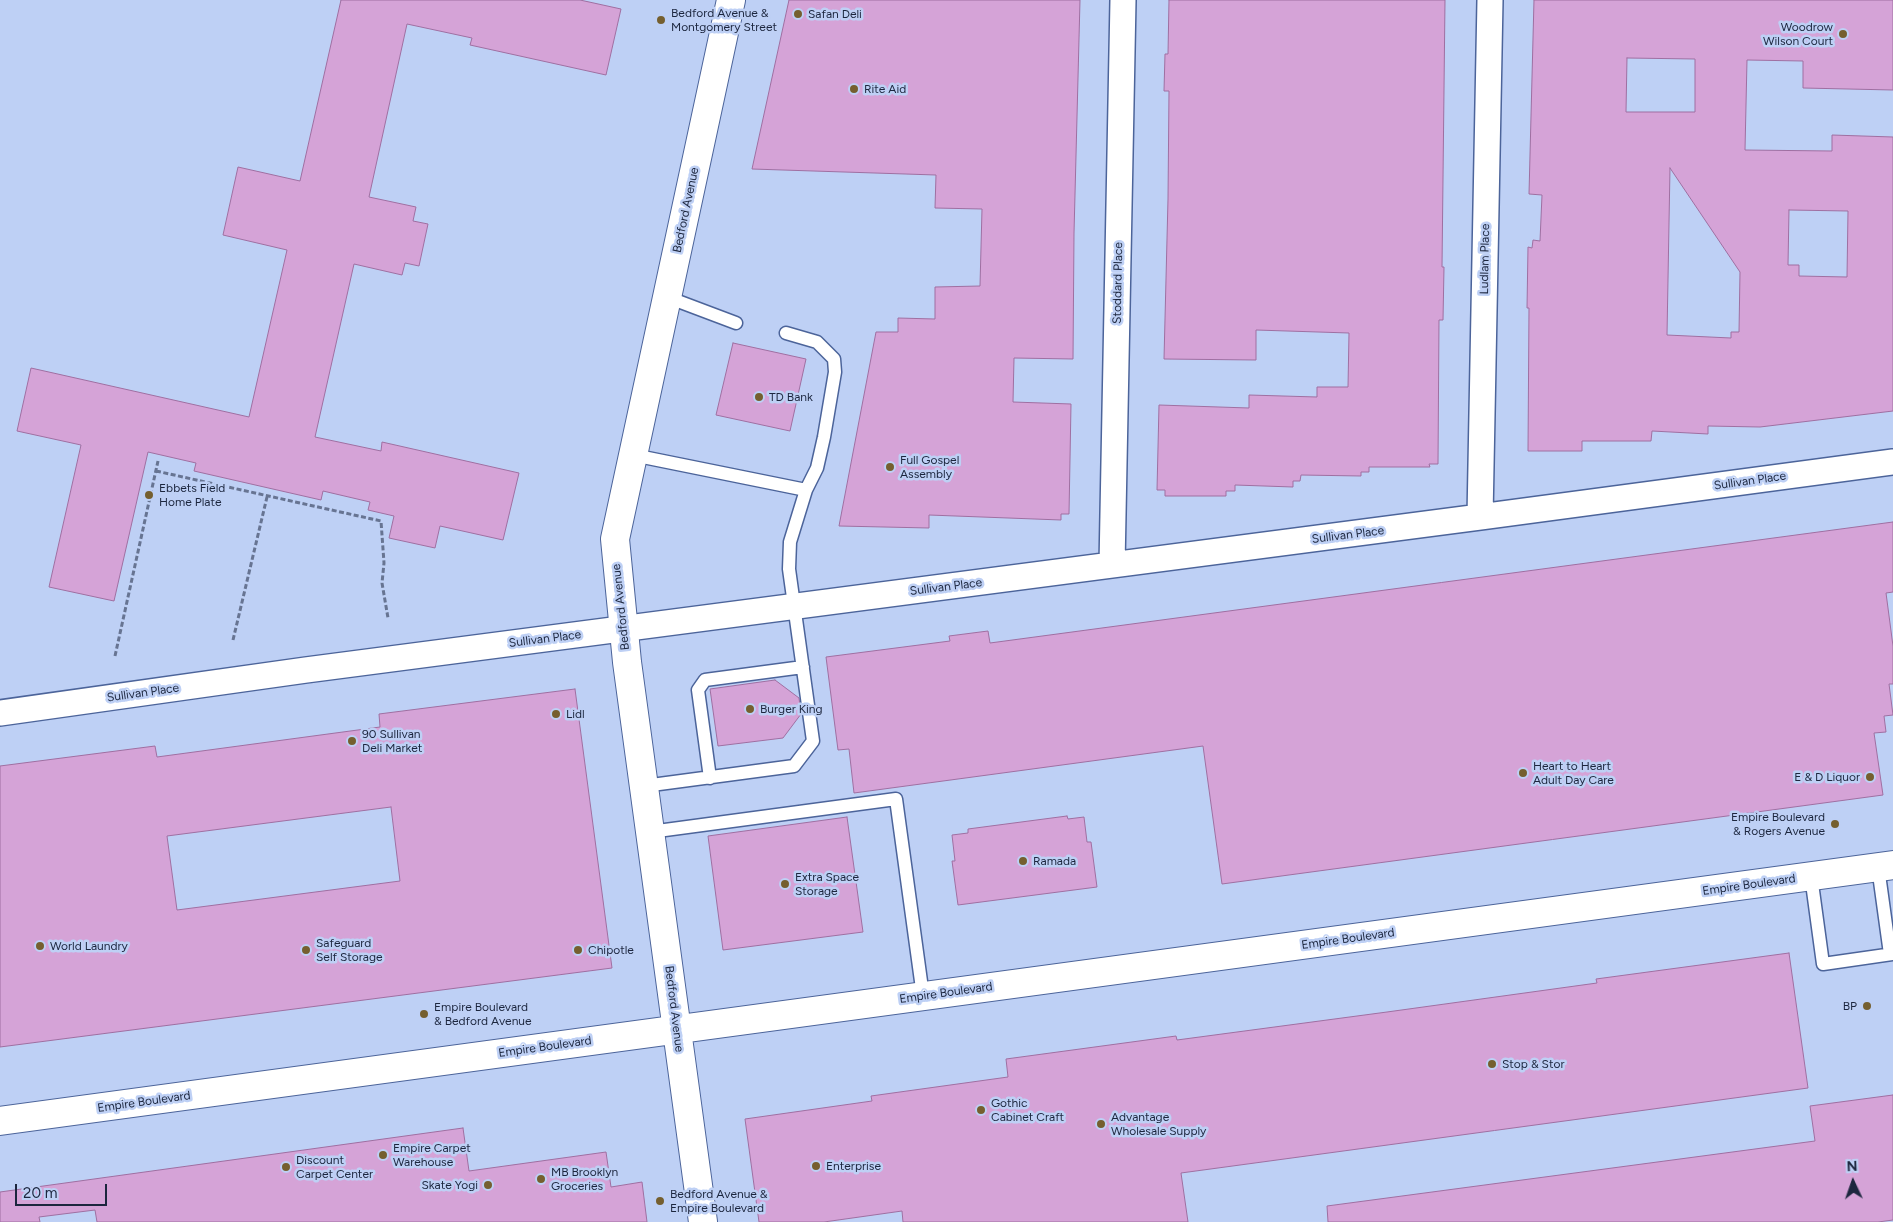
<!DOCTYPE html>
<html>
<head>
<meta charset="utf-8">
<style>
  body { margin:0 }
  #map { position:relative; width:1893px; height:1222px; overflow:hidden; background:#bed0f5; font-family:Figtree,sans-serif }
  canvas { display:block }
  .north { position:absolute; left:1828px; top:1157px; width:50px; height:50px; -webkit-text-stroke:4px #bed0f5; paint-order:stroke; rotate:357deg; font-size:14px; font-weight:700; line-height:20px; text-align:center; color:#1c263e }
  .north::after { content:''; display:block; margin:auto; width:18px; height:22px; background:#1c263e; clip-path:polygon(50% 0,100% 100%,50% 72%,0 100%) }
  .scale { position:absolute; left:15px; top:1184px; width:92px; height:22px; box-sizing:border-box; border:2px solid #1c263e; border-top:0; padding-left:6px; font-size:15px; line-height:18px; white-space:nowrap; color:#1c263e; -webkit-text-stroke:4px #bed0f5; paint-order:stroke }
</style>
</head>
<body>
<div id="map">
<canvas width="1893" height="1222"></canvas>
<div class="north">N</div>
<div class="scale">20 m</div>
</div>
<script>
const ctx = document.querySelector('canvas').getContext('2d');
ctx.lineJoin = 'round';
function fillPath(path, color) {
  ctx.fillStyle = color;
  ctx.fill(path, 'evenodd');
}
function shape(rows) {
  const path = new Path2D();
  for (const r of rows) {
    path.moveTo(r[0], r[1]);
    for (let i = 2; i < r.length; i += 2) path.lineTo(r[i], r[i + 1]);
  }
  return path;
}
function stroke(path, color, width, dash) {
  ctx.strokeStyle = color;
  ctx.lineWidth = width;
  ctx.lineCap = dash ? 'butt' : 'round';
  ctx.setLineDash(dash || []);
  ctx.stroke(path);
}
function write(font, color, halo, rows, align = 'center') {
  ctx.font = font + ' Figtree,sans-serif';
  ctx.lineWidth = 5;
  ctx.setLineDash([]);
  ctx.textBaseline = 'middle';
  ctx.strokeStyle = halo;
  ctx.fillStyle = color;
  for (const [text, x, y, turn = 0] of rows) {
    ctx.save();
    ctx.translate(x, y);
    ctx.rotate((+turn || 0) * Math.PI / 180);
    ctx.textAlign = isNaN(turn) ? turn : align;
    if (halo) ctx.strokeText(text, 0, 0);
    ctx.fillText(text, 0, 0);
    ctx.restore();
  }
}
const building = shape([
  [341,0,580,0,621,9,606,75,470,45,472,38,407,24,369,197,416,207,413,221,428,224,419,266,405,263,402,275,354,264,315,437,381,451,382,442,519,473,503,540,440,526,435,548,389,538,394,516,368,510,370,502,323,491,321,500,194,471,196,463,148,452,114,601,49,587,81,445,17,431,31,368,249,417,287,250,223,235,238,167,300,181,341,0],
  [789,0,1080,0,1074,233,1073,359,1014,358,1013,402,1071,404,1069,514,1061,514,1061,520,929,515,929,528,839,526,876,332,898,332,898,318,935,319,935,287,980,286,982,209,935,208,936,175,752,169,789,0],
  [1169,0,1445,0,1442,267,1444,267,1443,320,1439,320,1438,464,1429,464,1430,467,1369,467,1369,472,1361,472,1361,476,1301,475,1300,481,1293,481,1293,487,1235,485,1235,491,1226,491,1226,496,1165,496,1165,490,1157,490,1159,405,1249,408,1249,395,1317,397,1317,387,1348,387,1349,333,1256,330,1256,360,1164,359,1168,199,1169,91,1164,91,1165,54,1168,54,1169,0],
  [1534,0,1893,0,1893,90,1803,88,1803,61,1747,60,1745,150,1832,151,1832,135,1893,137,1893,411,1760,427,1708,426,1708,434,1652,431,1651,441,1582,441,1582,451,1528,451,1529,308,1527,308,1528,247,1532,248,1533,240,1540,241,1542,195,1529,194,1534,0],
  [1627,58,1695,59,1695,112,1626,112,1627,58],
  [1670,168,1740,272,1739,332,1731,332,1731,338,1667,335,1670,168],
  [1789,210,1848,211,1847,277,1799,276,1799,265,1788,265,1789,210],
  [733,343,806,359,790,431,716,415,733,343],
  [1893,522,1893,592,1886,593,1893,646,1893,684,1889,684,1893,715,1884,716,1886,732,1874,733,1883,795,1222,884,1203,746,854,793,849,749,838,750,826,657,950,641,949,636,988,631,990,643,1893,522],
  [775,680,799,698,801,714,783,738,718,746,710,689,775,680],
  [575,689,612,968,0,1047,0,766,155,746,157,757,380,727,379,714,575,689],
  [391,807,400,881,177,910,167,836,391,807],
  [1067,816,1068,819,1084,817,1087,842,1091,842,1097,887,958,905,952,861,955,861,952,835,968,833,968,829,1067,816],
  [847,817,863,932,723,950,708,836,847,817],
  [1789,953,1808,1088,1181,1173,1188,1222,903,1222,902,1211,824,1222,759,1222,745,1119,872,1101,871,1096,1008,1077,1006,1059,1176,1036,1177,1040,1387,1012,1597,983,1596,979,1789,953],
  [1893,1095,1893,1220,1878,1222,1328,1222,1327,1206,1815,1141,1810,1106,1893,1095],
  [463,1128,469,1171,606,1152,611,1187,642,1182,647,1222,97,1222,95,1210,39,1217,40,1222,0,1222,0,1192,463,1128]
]);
fillPath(building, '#d5a3d7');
stroke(building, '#9f6fa1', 1);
const lane = shape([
  [667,297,736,323],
  [786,333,817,342,834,359,835,372,824,437,817,468,806,490],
  [633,455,806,490,790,542,789,569,813,741,794,766,644,786],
  [710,778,698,690,705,680,803,667],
  [650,832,896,799,923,996],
  [1878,867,1890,954],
  [1811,876,1823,964,1893,954]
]);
const street = shape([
  [1480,517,1490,0],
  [1112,565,1123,0],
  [0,713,306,670,1480,517,1893,462]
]);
const secondary = shape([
  [0,1121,1893,865],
  [703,1222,627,662,615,539,731,0]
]);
stroke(lane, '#4c649a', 15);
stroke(street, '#4c649a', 28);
stroke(secondary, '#4c649a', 30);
stroke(shape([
  [156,471,381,521,384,563,382,583,388,618],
  [233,640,267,497],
  [115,656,158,461]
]), '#677492', 3, [5, 2.5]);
stroke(lane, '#fff', 12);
stroke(street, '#fff', 25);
stroke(secondary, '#fff', 28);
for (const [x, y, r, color] of [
  [798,14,5,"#755f2f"],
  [661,20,5,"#755f2f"],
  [1843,34,5,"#755f2f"],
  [854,89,5,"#755f2f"],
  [759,397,5,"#755f2f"],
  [890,467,5,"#755f2f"],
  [149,495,5,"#755f2f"],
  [750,709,5,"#755f2f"],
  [556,714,5,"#755f2f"],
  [352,741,5,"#755f2f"],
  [1523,773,5,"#755f2f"],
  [1870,777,5,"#755f2f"],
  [1835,824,5,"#755f2f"],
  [1023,861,5,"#755f2f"],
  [785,884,5,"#755f2f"],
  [40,946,5,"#755f2f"],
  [306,950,5,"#755f2f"],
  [578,950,5,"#755f2f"],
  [1867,1006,5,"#755f2f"],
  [424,1014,5,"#755f2f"],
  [1492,1064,5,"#755f2f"],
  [981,1110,5,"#755f2f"],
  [1101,1124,5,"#755f2f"],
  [383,1155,5,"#755f2f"],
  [816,1166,5,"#755f2f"],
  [286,1167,5,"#755f2f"],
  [541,1179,5,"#755f2f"],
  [488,1185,5,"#755f2f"],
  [660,1201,5,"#755f2f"]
]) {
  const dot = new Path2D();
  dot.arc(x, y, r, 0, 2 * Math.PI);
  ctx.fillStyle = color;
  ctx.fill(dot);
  stroke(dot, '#bed0f5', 2);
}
write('12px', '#1c263e', '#bed0f5', [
  ["Bedford Avenue &",671,13],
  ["Montgomery Street",671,27],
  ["Safan Deli",808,14],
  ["Woodrow",1833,27,"right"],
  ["Wilson Court",1833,41,"right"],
  ["Rite Aid",864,89],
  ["TD Bank",769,397],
  ["Full Gospel",900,460],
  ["Assembly",900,474],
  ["Ebbets Field",159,488],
  ["Home Plate",159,502],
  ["Burger King",760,709],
  ["Lidl",566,714],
  ["90 Sullivan",362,734],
  ["Deli Market",362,748],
  ["Heart to Heart",1533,766],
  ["Adult Day Care",1533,780],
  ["E & D Liquor",1860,777,"right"],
  ["Empire Boulevard",1825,817,"right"],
  ["& Rogers Avenue",1825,831,"right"],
  ["Ramada",1033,861],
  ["Extra Space",795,877],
  ["Storage",795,891],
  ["Safeguard",316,943],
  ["Self Storage",316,957],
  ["World Laundry",50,946],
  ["Chipotle",588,950],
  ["BP",1857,1006,"right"],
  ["Empire Boulevard",434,1007],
  ["& Bedford Avenue",434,1021],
  ["Stop & Stor",1502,1064],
  ["Gothic",991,1103],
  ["Cabinet Craft",991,1117],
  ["Advantage",1111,1117],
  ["Wholesale Supply",1111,1131],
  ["Empire Carpet",393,1148],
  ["Warehouse",393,1162],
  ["Discount",296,1160],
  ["Carpet Center",296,1174],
  ["Enterprise",826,1166],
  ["MB Brooklyn",551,1172],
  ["Groceries",551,1186],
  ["Skate Yogi",478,1185,"right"],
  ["Bedford Avenue &",670,1194],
  ["Empire Boulevard",670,1208]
], 'left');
write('12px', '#1c263e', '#bed0f5', [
  ["Bedford Avenue",686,210,-78],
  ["Ludlam Place",1485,259,-89],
  ["Stoddard Place",1118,283,-89],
  ["Sullivan Place",1750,481,-8],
  ["Sullivan Place",1348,535,-7],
  ["Sullivan Place",946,587,-7],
  ["Bedford Avenue",621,607,-96],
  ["Sullivan Place",545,639,-7],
  ["Sullivan Place",143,693,-8],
  ["Empire Boulevard",1749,885,-8],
  ["Empire Boulevard",1348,939,-8],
  ["Empire Boulevard",946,993,-8],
  ["Bedford Avenue",674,1009,83],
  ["Empire Boulevard",545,1047,-8],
  ["Empire Boulevard",144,1102,-8]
]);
</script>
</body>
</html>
